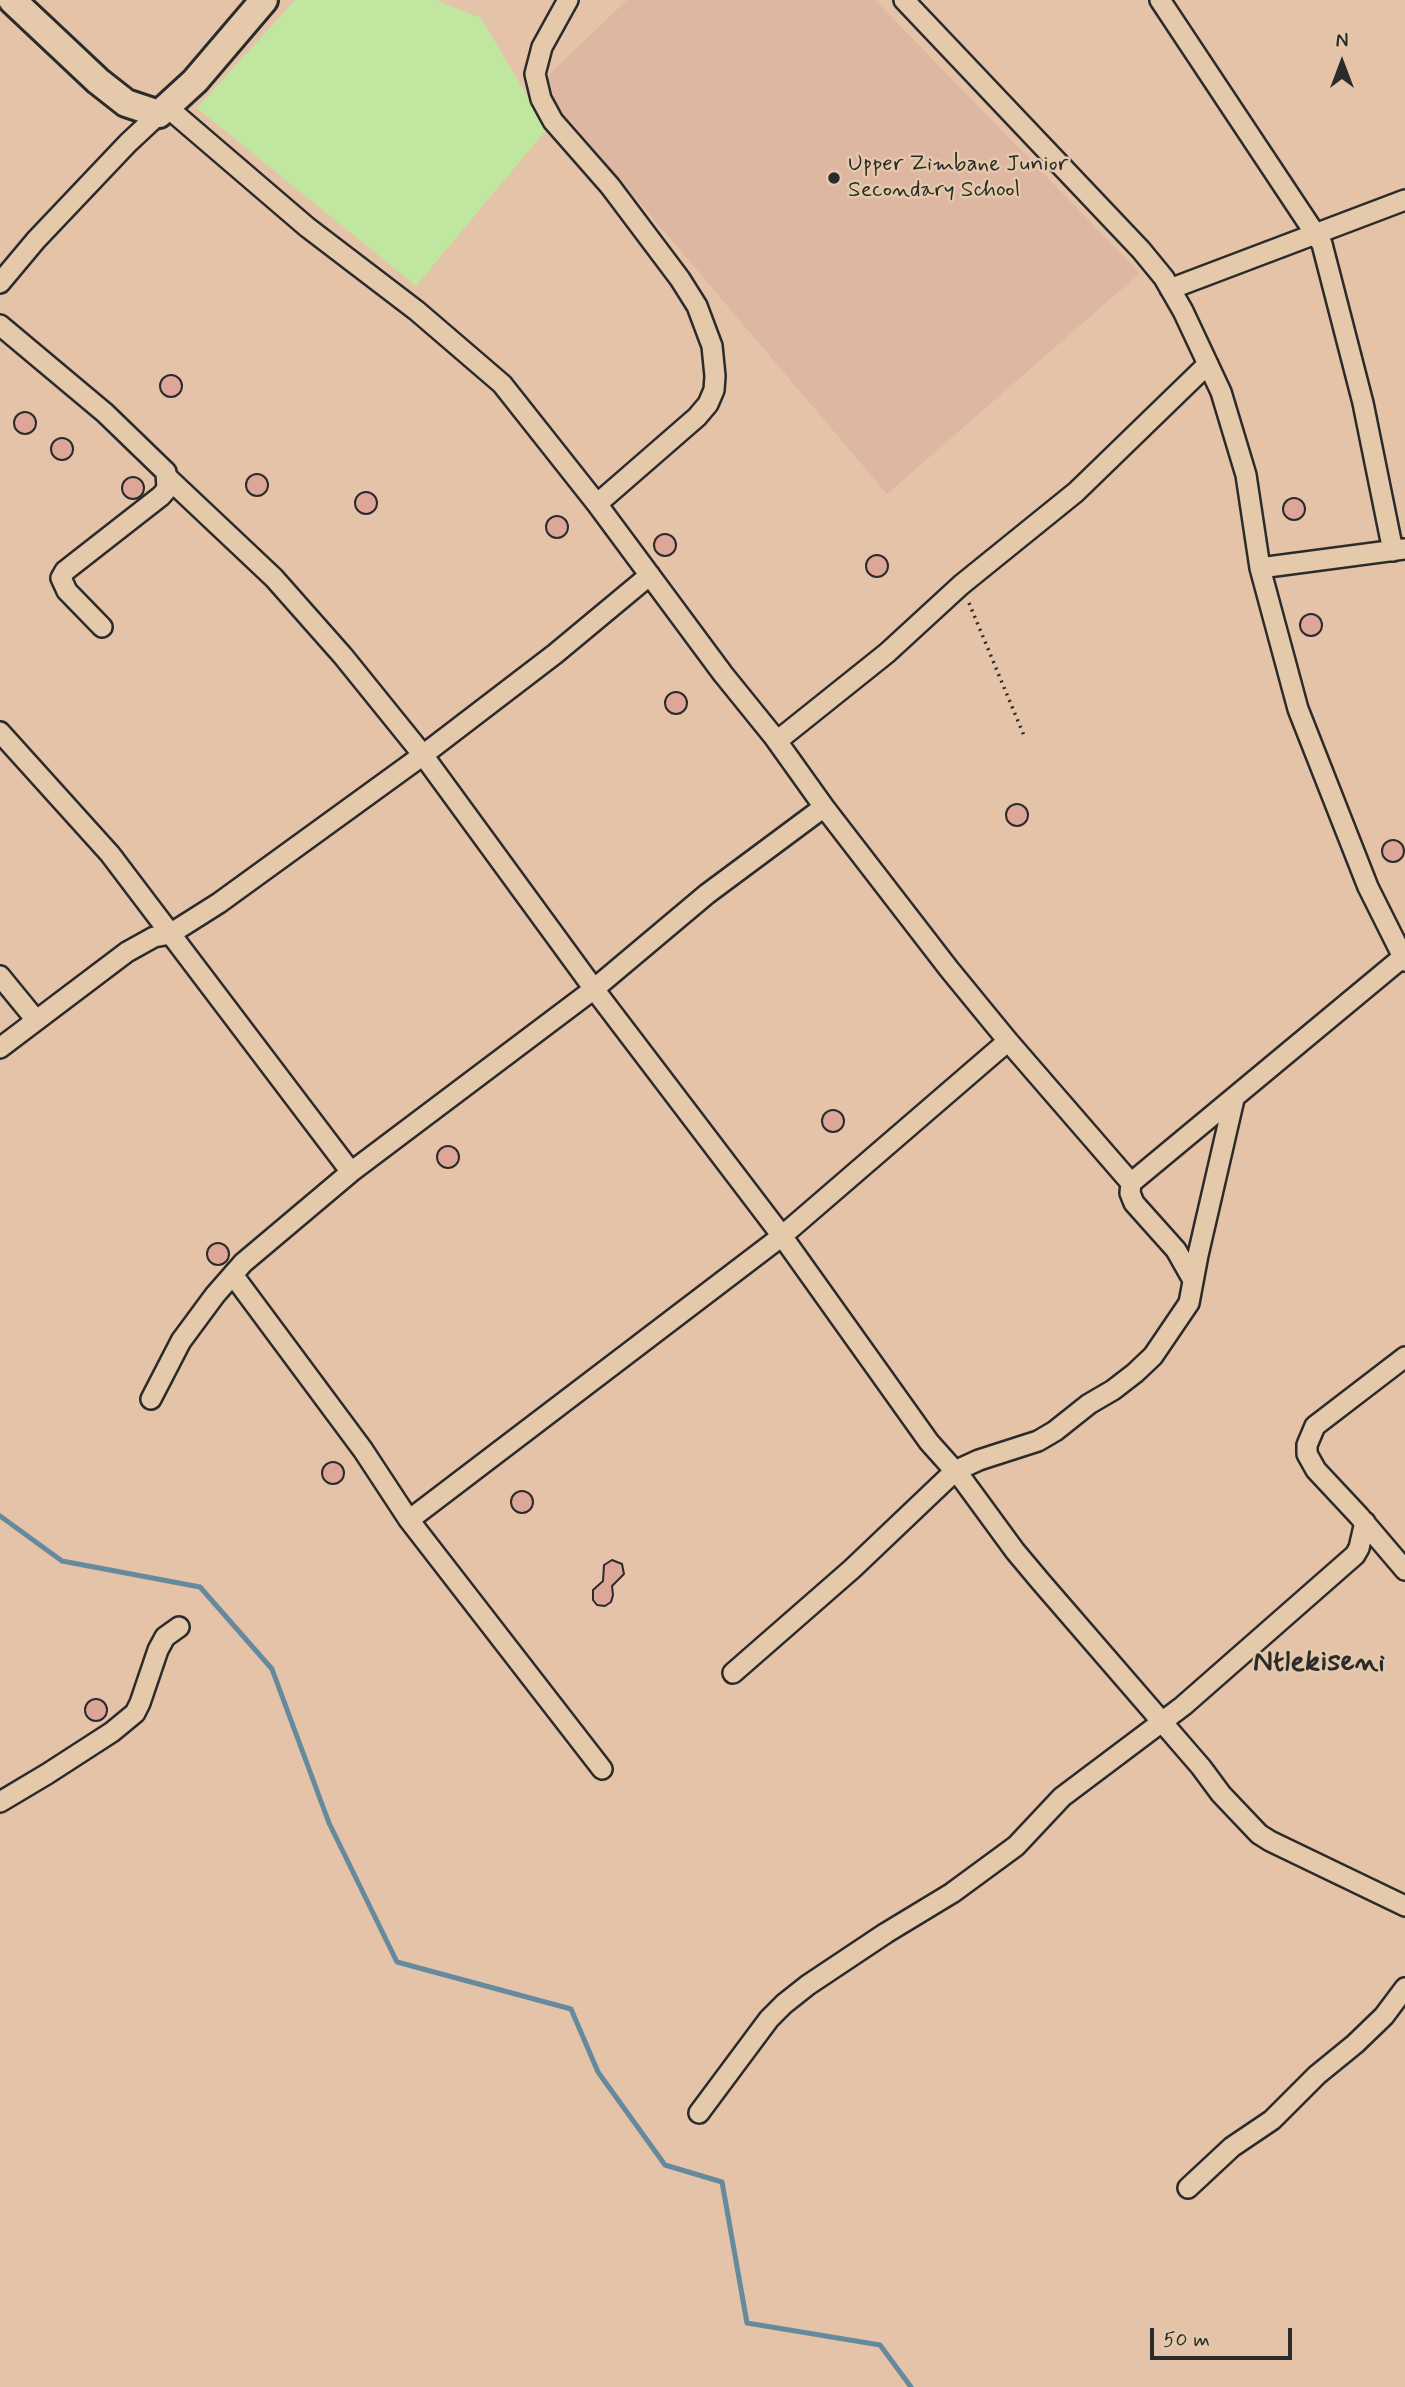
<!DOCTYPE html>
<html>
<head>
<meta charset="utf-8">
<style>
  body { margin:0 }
  #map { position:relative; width:1405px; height:2387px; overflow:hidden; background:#e4c3a8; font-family:Mynerve,sans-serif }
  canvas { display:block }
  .north { position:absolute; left:1307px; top:28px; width:70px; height:70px; -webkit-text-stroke:5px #e4c9ab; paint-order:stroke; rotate:0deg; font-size:19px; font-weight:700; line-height:28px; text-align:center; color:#2b2b2b }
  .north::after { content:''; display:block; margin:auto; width:24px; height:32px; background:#2b2b2b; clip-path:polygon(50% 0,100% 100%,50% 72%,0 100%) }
  .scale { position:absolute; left:1150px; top:2328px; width:142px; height:32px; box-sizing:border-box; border:4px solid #2b2b2b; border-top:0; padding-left:9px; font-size:21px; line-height:24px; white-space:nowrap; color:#2b2b2b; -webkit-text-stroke:5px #e4c9ab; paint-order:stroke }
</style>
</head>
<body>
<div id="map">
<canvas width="1405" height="2387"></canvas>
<div class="north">N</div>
<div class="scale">50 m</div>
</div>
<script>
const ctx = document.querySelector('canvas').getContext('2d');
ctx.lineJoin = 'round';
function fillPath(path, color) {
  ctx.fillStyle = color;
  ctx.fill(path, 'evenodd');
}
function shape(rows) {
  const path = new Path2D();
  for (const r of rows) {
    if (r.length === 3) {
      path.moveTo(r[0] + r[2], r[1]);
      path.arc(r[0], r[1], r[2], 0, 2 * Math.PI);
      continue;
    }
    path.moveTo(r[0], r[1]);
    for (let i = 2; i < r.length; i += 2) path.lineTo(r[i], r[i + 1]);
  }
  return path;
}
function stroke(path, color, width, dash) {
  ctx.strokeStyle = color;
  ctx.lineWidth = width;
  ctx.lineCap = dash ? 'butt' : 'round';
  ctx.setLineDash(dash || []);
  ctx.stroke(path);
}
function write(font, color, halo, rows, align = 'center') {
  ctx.font = font + ' Mynerve,sans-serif';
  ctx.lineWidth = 5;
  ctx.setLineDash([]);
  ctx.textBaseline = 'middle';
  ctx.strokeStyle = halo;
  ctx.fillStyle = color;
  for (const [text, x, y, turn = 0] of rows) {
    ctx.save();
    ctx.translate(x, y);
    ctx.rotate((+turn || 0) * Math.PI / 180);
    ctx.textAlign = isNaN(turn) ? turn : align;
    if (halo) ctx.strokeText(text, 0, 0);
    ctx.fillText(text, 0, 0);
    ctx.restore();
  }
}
fillPath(shape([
  [627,0,875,0,1140,273,887,494,539,84]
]), '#deb7a2');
fillPath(shape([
  [295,0,436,0,481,18,547,129,416,286,197,108]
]), '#c1e6a0');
stroke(shape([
  [0,1516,62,1561,200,1587,272,1669,329,1823,397,1962,571,2009,598,2072,665,2165,722,2182,747,2323,880,2345,911,2387]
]), '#658a9e', 5);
const building = shape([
  [171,386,11],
  [25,423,11],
  [62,449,11],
  [257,485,11],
  [133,488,11],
  [366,503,11],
  [1294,509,11],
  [557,527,11],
  [665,545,11],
  [877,566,11],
  [1311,625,11],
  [676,703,11],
  [1017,815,11],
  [1393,851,11],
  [833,1121,11],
  [448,1157,11],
  [218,1254,11],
  [333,1473,11],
  [522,1502,11],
  [612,1560,622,1564,624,1574,612,1586,613,1595,611,1602,605,1606,597,1605,593,1600,593,1590,603,1581,604,1565,612,1560],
  [96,1710,11]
]);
fillPath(building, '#dea699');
stroke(building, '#2b2b2b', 2);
const street = shape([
  [568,0,542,47,535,74,541,99,553,121,610,186,680,279,697,306,712,346,715,376,714,390,708,404,697,417,597,504],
  [904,0,1141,250,1164,278,1183,311,1221,392,1246,475,1260,568,1298,709,1368,887,1405,961],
  [1160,0,1322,244,1363,403,1393,551],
  [167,107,307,227,417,311,502,384,597,504,723,674,774,737,824,807,949,969,1008,1041,1131,1183,1130,1193,1134,1203,1176,1250,1193,1280],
  [0,283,36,240,128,143,159,114],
  [1170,289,1405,200],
  [0,325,105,413,166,472,167,489,161,496,65,571,61,578,67,591,102,627],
  [168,478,274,578,343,656,423,755,594,989,782,1236,929,1442,963,1480,1015,1551,1041,1582,1201,1767,1221,1794,1259,1834,1270,1841,1405,1906],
  [1260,568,1404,549],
  [0,732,110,854,351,1172],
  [777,741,887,653,961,585,1076,492,1208,364],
  [0,976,36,1020],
  [0,1048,127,952,154,937,170,934,219,903,423,755,555,654,650,575],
  [1131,1183,1403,957],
  [233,1275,363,1450,409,1520,602,1769],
  [1405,1357,1315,1426,1307,1445,1307,1454,1316,1470,1359,1516,1405,1570],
  [151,1399,181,1341,215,1295,243,1263,351,1172,594,989,707,894,824,807],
  [409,1520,782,1236,1008,1041],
  [733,1673,852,1569,955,1471,979,1460,1038,1441,1055,1431,1089,1404,1113,1390,1135,1373,1153,1356,1189,1303,1198,1255,1234,1099],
  [0,1802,47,1774,112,1732,135,1713,140,1703,158,1650,165,1637,179,1627],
  [699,2113,769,2019,784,2004,808,1985,886,1933,952,1893,1016,1846,1062,1797,1183,1706,1355,1555,1359,1548,1365,1522],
  [1188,2188,1232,2147,1272,2120,1317,2075,1355,2044,1384,2016,1405,1988]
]);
const secondary = shape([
  [12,0,98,81,126,103,159,114,195,81,264,0]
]);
stroke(street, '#2b2b2b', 24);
stroke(secondary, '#2b2b2b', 32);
stroke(shape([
  [969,603,1025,738]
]), '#2b2b2b', 3.5, [2, 5]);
stroke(street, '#e4c9ab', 19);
stroke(secondary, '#e4c9ab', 26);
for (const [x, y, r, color] of [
  [834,178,7,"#2b2b2b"]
]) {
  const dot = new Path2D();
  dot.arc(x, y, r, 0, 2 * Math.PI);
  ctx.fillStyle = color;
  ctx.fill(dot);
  stroke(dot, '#e4c9ab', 2.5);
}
write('23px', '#2b2b2b', '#e4c9ab', [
  ["Upper Zimbane Junior",848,165],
  ["Secondary School",848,191]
], 'left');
write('bold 30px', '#2b2b2b', '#e4c9ab', [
  ["Ntlekiseni",1319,1664]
]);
</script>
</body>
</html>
